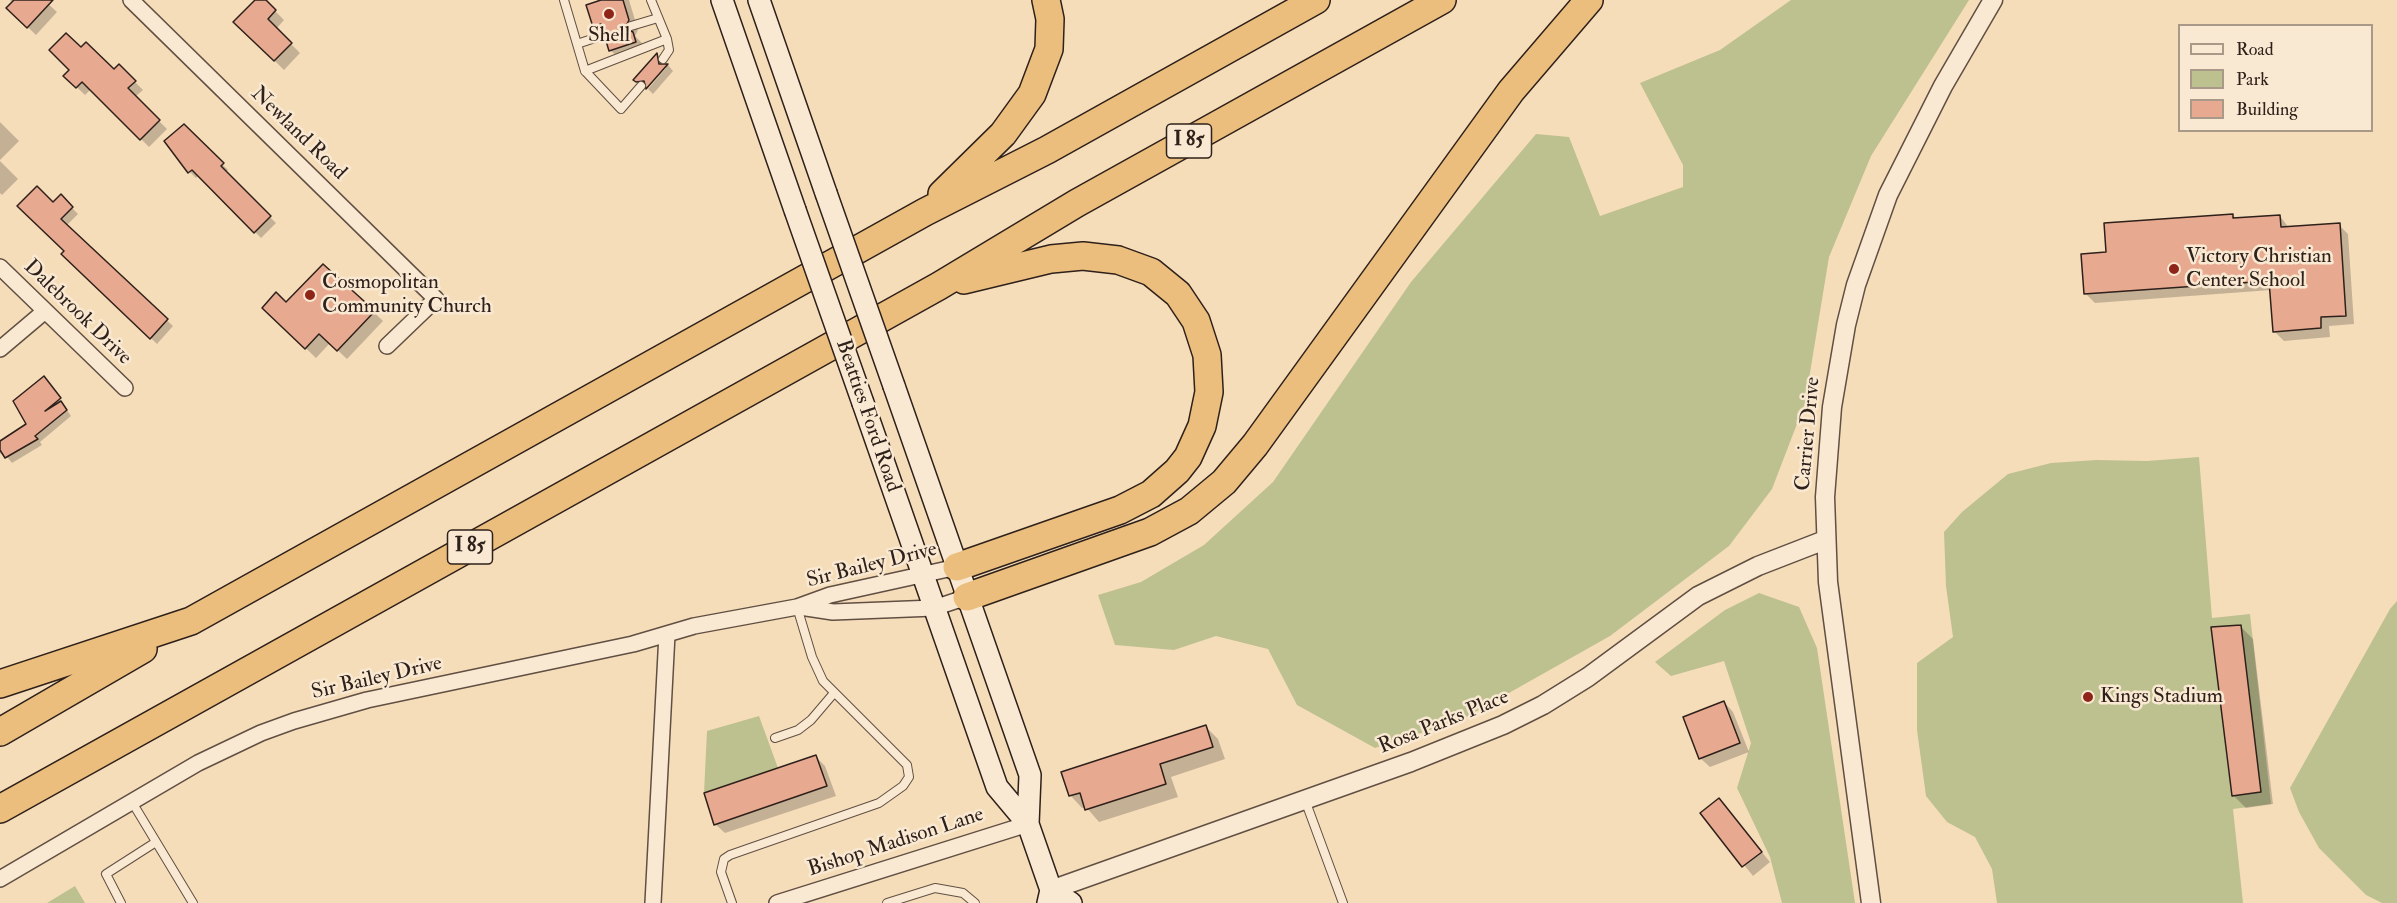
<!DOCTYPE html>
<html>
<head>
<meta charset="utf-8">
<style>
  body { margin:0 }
  #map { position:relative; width:2397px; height:903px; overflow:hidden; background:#f6ddba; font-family:"IM FELL Double Pica",serif }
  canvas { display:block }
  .legend { position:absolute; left:2178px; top:24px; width:195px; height:108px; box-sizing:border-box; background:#f9e9d2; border:2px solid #a89988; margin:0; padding:8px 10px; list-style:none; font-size:18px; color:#2e201a }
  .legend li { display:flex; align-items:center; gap:12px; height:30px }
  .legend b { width:30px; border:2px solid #a89988 }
</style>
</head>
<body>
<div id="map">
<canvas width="2397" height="903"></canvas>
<ul class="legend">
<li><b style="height:8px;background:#f9e9d2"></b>Road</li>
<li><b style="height:16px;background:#bdc08f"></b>Park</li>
<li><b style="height:16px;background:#e8a991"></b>Building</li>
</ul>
</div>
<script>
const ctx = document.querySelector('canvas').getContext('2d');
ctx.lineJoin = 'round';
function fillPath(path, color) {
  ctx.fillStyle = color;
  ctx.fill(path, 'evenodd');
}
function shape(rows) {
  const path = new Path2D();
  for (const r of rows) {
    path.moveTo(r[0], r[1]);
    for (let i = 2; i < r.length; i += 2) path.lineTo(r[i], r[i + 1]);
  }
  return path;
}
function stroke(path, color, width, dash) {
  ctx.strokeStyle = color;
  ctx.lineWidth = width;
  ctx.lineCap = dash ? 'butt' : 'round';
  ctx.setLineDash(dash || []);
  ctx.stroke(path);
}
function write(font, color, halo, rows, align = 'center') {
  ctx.font = font + ' "IM FELL Double Pica",serif';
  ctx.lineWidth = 5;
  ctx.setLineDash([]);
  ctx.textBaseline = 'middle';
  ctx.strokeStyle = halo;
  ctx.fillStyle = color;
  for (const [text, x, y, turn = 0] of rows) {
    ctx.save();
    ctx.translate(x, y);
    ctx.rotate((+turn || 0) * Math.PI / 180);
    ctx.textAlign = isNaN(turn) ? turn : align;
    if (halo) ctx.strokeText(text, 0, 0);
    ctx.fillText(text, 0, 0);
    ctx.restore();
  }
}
fillPath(shape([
  [1791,0,1969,0,1871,156,1829,257,1805,403,1772,489,1729,546,1610,636,1461,720,1375,748,1297,705,1268,649,1216,636,1174,650,1115,645,1098,595,1141,582,1204,545,1273,482,1411,282,1536,134,1569,137,1600,216,1683,187,1683,165,1640,83,1720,50],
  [2199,457,2212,618,2250,614,2271,804,2233,809,2243,903,1997,903,1992,869,1975,837,1947,822,1926,796,1917,730,1917,663,1953,637,1946,586,1944,532,1962,512,2008,474,2051,463,2097,460,2147,461],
  [1759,593,1799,607,1817,648,1855,903,1782,903,1770,857,1737,788,1751,743,1724,661,1671,676,1655,662,1725,610],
  [2397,601,2397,903,2382,903,2366,895,2319,848,2299,812,2290,788,2390,609],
  [759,716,778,768,704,793,707,731],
  [75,886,85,903,47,903]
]), '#bdc08f');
fillPath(shape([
  [10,0,44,0,57,12,36,35,8,8,13,3],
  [257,0,264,0,284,20,276,29,300,53,284,70,235,22],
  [597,0,629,0,638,30,635,36,642,43,645,52,620,59,610,50,611,33,604,35,594,26],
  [81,49,114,71,119,66,143,90,135,97,167,129,149,147,91,89,85,95,65,76],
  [657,56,663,65,668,65,673,71,653,94,648,89,666,68,664,66,645,88,635,80],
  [0,122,19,141,0,160],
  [184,126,228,170,225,173,276,223,261,238,199,175,196,178,190,172],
  [0,161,18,179,2,195,0,193],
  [61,197,78,214,66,226,173,326,157,344,70,260,53,204],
  [2233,215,2236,219,2280,216,2289,228,2339,225,2348,234,2354,324,2329,326,2330,337,2284,341,2274,331,2271,290,2095,303,2085,293,2107,254],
  [353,292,383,321,347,359,330,343,316,358,264,308],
  [49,384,71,416,40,442,42,445,12,463,3,452,0,454,0,442,28,424],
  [2240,626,2253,639,2273,804,2246,808,2234,796],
  [1724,702,1733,712,1749,752,1710,767,1700,758],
  [1206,727,1218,739,1225,759,1171,777,1178,797,1099,822,1086,807,1082,808,1070,795],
  [816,757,825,766,836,796,725,833,715,824],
  [1719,800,1770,862,1753,876,1702,813]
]), '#0003');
const building = shape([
  [14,0,53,0,27,28,6,8,14,0],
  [255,0,266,0,276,10,268,19,292,43,274,61,233,22,255,0],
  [601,0,623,0,629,20,625,28,633,32,636,42,609,51,606,41,609,33,603,29,601,24,593,27,586,5,601,0],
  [66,33,81,47,86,42,114,69,119,64,136,81,128,88,160,120,140,140,82,82,76,88,63,76,69,70,49,50,66,33],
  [657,53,659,64,668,64,646,89,644,81,636,82,633,80,657,53],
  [184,124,224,163,221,166,271,216,254,233,192,170,188,173,164,141,184,124],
  [37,186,53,202,61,194,73,207,61,219,168,319,150,339,61,254,64,251,17,206,37,186],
  [2233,214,2233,218,2280,215,2281,227,2340,223,2346,316,2321,317,2321,328,2273,332,2269,281,2084,294,2081,254,2106,252,2104,223,2233,214],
  [323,264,375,311,337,351,319,334,305,349,262,308,276,292,286,302,323,264],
  [44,376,61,398,45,411,61,401,67,410,35,436,38,439,5,458,0,450,0,441,26,424,13,401,44,376],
  [2241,625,2261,792,2232,796,2211,627,2241,625],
  [1724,701,1740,743,1699,759,1683,717,1724,701],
  [1206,725,1213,747,1160,764,1166,784,1085,810,1080,793,1069,796,1061,772,1206,725],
  [816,755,827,786,714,825,704,793,816,755],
  [1719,798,1762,852,1742,867,1700,813,1719,798]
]);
fillPath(building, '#e8a991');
stroke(building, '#2e201a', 1.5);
const service = shape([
  [564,0,585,71,667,39,651,0],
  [631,26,658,18],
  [577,44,604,35],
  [663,59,669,50,667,39],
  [585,71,621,109,641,86],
  [775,738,798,730,811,720,834,693],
  [1305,800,1343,903],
  [132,802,193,903],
  [121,903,106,874,156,842],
  [732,903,721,872,724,859,730,855,879,803,903,786,909,777,907,765,823,681,812,657,797,607],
  [887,903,935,888,963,893,975,903]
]);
const minor = shape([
  [131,0,436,299,387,346],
  [0,267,125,388],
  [0,349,45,311],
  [800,607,833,612,934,608,967,597],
  [0,879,198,763,261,733,294,721,367,700,633,644,694,626,797,607,830,595,957,567],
  [653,903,667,634],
  [777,903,1028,824]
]);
const tertiary = shape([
  [1051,890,1411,762,1503,725,1543,705,1588,677,1698,596,1758,566,1825,540],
  [1871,903,1828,582,1825,497,1832,407,1846,325,1856,285,1888,195,1943,86,1993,0]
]);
const secondary = shape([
  [722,0,795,210],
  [759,0,826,193],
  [894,386,1030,775,1028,824],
  [863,403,997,787,1028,824,1051,890,1048,903],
  [1051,890,1071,903]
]);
const motorway = shape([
  [942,194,1003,134,1032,94,1049,49,1050,19,1046,0],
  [957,567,1120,510,1151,494,1177,471,1188,457,1202,426,1209,392,1207,355,1196,321,1178,294,1151,272,1118,260,1083,256,1051,259,964,280],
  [967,597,1150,532,1189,511,1224,482,1255,445,1511,91,1589,0],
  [0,684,191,621,925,212,1047,150,1316,0],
  [0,732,143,649],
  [0,809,939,286,1077,203,1442,0]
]);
stroke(service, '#604f42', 10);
stroke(minor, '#604f42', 18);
stroke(tertiary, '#604f42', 21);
stroke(secondary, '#2e201a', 24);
stroke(motorway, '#2e201a', 30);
stroke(service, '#f9e9d2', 8);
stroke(minor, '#f9e9d2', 15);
stroke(tertiary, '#f9e9d2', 18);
stroke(secondary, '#f9e9d2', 21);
stroke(motorway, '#ebbe7d', 27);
const secondaryBridge = shape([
  [826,193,894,386],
  [795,210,863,403]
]);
stroke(secondaryBridge, '#2e201a', 24, []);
stroke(secondaryBridge, '#f9e9d2', 21);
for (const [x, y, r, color] of [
  [609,14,6,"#8f2418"],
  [2174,269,6,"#8f2418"],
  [310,295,6,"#8f2418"],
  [2088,697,6,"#8f2418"]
]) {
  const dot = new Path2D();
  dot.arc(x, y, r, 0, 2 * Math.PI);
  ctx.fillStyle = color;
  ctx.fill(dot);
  stroke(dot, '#f9e9d2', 2);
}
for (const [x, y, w] of [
  [1189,141,45],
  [470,547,45]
]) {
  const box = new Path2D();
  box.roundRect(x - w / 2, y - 17, w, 34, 4.5);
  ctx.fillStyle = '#f9e9d2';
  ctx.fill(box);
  stroke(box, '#2e201a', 1.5);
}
write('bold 20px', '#2e201a', null, [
  ["I 85",1189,141],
  ["I 85",470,547]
]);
write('21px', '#2e201a', '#f9e9d2', [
  ["Shell",609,36,"center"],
  ["Victory Christian",2186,257],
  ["Center School",2186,281],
  ["Cosmopolitan",322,283],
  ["Community Church",322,307],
  ["Kings Stadium",2100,697]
], 'left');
write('21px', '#2e201a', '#f9e9d2', [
  ["Newland Road",298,134,44],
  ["Dalebrook Drive",77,313,44],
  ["Beatties Ford Road",867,416,71],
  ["Carrier Drive",1809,434,-85],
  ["Sir Bailey Drive",872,566,-14],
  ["Sir Bailey Drive",377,679,-13],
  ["Rosa Parks Place",1444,723,-22],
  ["Bishop Madison Lane",896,843,-18]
]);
</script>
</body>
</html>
